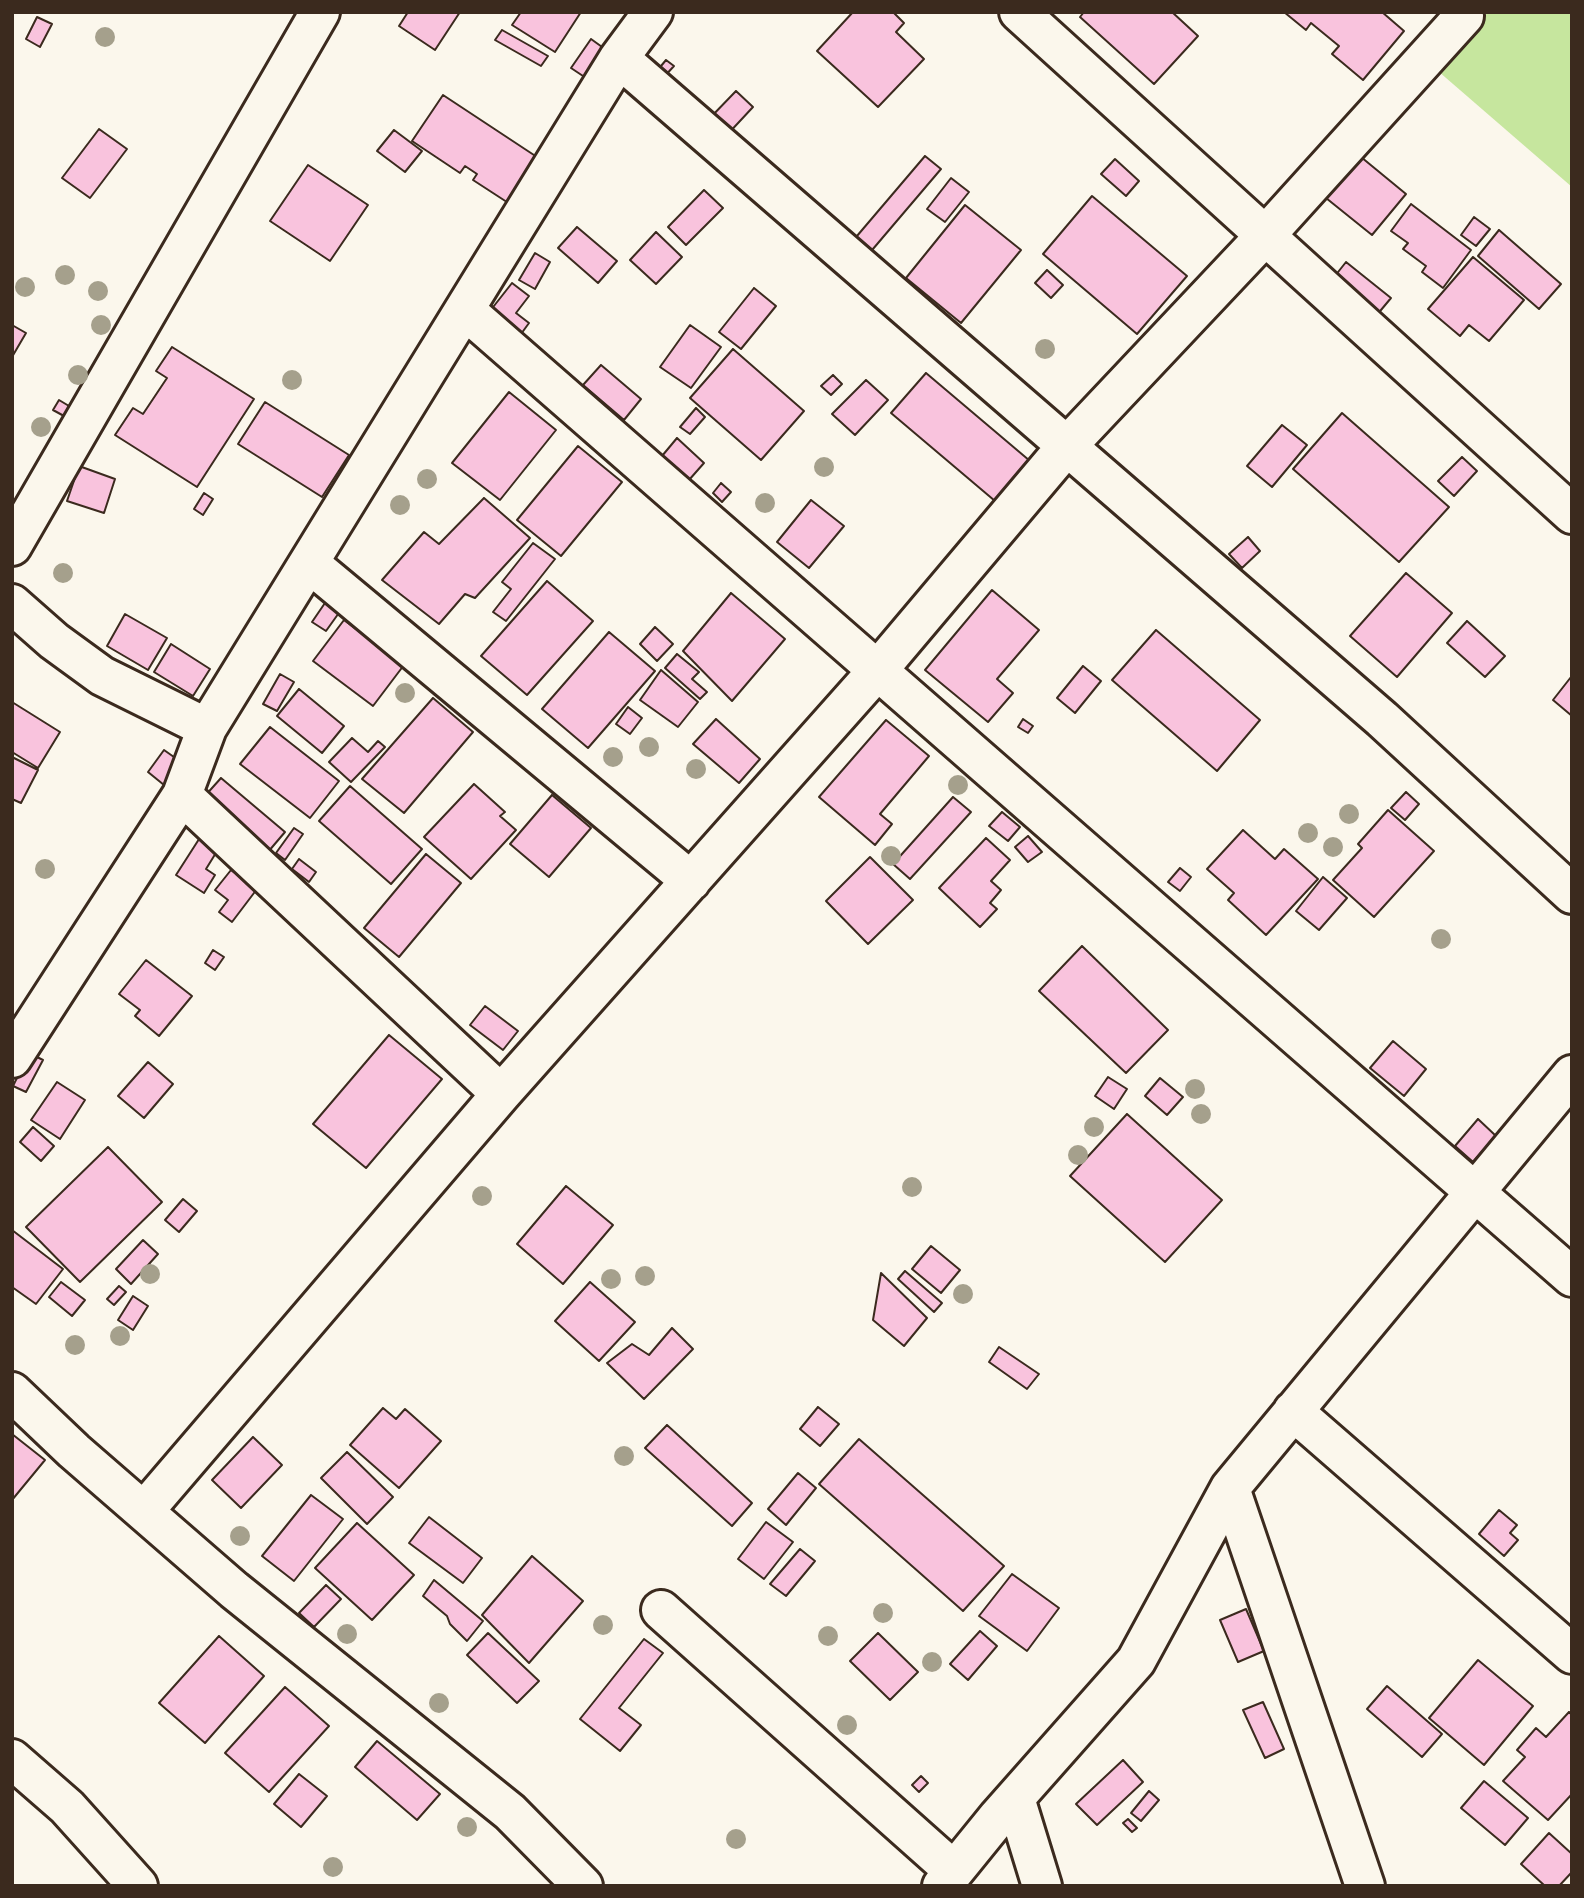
<!DOCTYPE html>
<html>
<head>
<meta charset="utf-8">
<style>
  body { margin:0 }
  #map { position:relative; width:1584px; height:1898px; overflow:hidden; background:#fbf7ec; font-family:"Shantell Sans",sans-serif }
  canvas { display:block }
  .frame { position:absolute; inset:0; border:14px solid #3b2a1e; pointer-events:none }
</style>
</head>
<body>
<div id="map">
<canvas width="1584" height="1898"></canvas>
<div class="frame"></div>
</div>
<script>
const ctx = document.querySelector('canvas').getContext('2d');
ctx.lineJoin = 'round';
function fillPath(path, color) {
  ctx.fillStyle = color;
  ctx.fill(path, 'evenodd');
}
function shape(rows) {
  const path = new Path2D();
  for (const r of rows) {
    path.moveTo(r[0], r[1]);
    for (let i = 2; i < r.length; i += 2) path.lineTo(r[i], r[i + 1]);
  }
  return path;
}
function stroke(path, color, width, dash) {
  ctx.strokeStyle = color;
  ctx.lineWidth = width;
  ctx.lineCap = dash ? 'butt' : 'round';
  ctx.setLineDash(dash || []);
  ctx.stroke(path);
}
fillPath(shape([
  [1488,12,1572,12,1572,187,1438,71]
]), '#c6e69e');
const building = shape([
  [408,12,460,12,435,50,399,26,408,12],
  [521,12,581,12,555,52,512,25,521,12],
  [853,12,893,12,904,23,896,32,924,59,878,107,817,51,853,12],
  [1084,12,1172,12,1198,36,1154,84,1080,17,1084,12],
  [1284,12,1382,12,1404,31,1363,80,1332,54,1339,46,1311,23,1306,30,1284,12],
  [37,17,52,24,40,47,26,39,37,17],
  [502,30,548,56,541,66,495,40,502,30],
  [591,39,609,52,589,80,571,68,591,39],
  [666,60,674,66,663,78,656,72,666,60],
  [736,91,753,107,726,136,708,120,736,91],
  [443,95,543,161,513,206,473,180,477,174,465,166,460,173,412,141,443,95],
  [99,129,127,149,90,198,62,178,99,129],
  [394,130,422,151,405,172,377,151,394,130],
  [925,156,941,169,867,256,851,243,925,156],
  [1361,157,1406,194,1372,235,1326,198,1361,157],
  [1115,159,1139,181,1126,196,1101,174,1115,159],
  [308,165,368,205,330,261,270,221,308,165],
  [951,178,969,192,945,222,927,209,951,178],
  [704,190,723,208,686,245,668,227,704,190],
  [1092,196,1187,276,1137,334,1043,254,1092,196],
  [1411,204,1471,250,1443,288,1422,272,1426,266,1403,249,1408,243,1391,231,1411,204],
  [965,205,1021,250,961,323,906,278,965,205],
  [1474,217,1490,229,1476,246,1461,235,1474,217],
  [577,227,617,261,598,283,558,248,577,227],
  [1499,230,1561,284,1539,309,1478,256,1499,230],
  [656,232,682,257,656,284,630,260,656,232],
  [535,253,550,262,535,289,519,280,535,253],
  [1473,257,1524,300,1489,341,1469,325,1460,336,1428,309,1473,257],
  [1346,262,1391,298,1371,322,1327,286,1346,262],
  [1047,270,1063,285,1051,298,1035,283,1047,270],
  [512,283,529,296,516,313,529,323,521,334,490,311,512,283],
  [754,288,776,306,741,349,719,332,754,288],
  [12,325,26,333,12,357,12,325],
  [690,325,721,347,691,388,660,367,690,325],
  [172,347,254,399,197,487,115,435,133,408,143,414,167,378,156,371,172,347],
  [733,349,804,411,761,460,690,398,733,349],
  [601,365,641,399,624,420,583,385,601,365],
  [926,373,1030,461,995,501,891,413,926,373],
  [833,375,842,384,831,395,821,386,833,375],
  [866,380,888,400,855,435,832,414,866,380],
  [509,392,556,430,500,500,452,463,509,392],
  [59,400,69,406,64,416,53,410,59,400],
  [265,402,349,455,322,497,238,444,265,402],
  [696,408,705,417,690,434,680,427,696,408],
  [1342,413,1449,507,1399,562,1293,469,1342,413],
  [1282,425,1307,445,1272,487,1247,466,1282,425],
  [677,438,704,463,689,480,662,456,677,438],
  [578,446,622,482,561,556,517,520,578,446],
  [1462,457,1477,471,1454,496,1438,481,1462,457],
  [79,466,115,479,104,513,67,501,79,466],
  [721,483,731,492,722,502,713,493,721,483],
  [204,493,213,499,203,515,194,509,204,493],
  [484,498,530,538,475,598,465,594,439,624,382,580,424,532,439,544,484,498],
  [811,500,844,526,809,568,777,542,811,500],
  [1248,537,1260,551,1242,568,1229,554,1248,537],
  [533,543,555,559,506,621,493,612,511,589,502,582,533,543],
  [1406,573,1452,613,1397,677,1350,636,1406,573],
  [547,581,593,621,527,695,481,656,547,581],
  [992,590,1039,630,997,679,1013,693,988,722,925,670,992,590],
  [731,593,785,639,732,701,683,651,731,593],
  [327,600,341,610,326,631,312,622,327,600],
  [125,614,167,638,148,670,107,646,125,614],
  [344,620,404,665,373,706,313,661,344,620],
  [1467,621,1505,656,1485,677,1447,643,1467,621],
  [655,627,673,644,657,661,640,644,655,627],
  [1156,630,1260,720,1217,771,1112,680,1156,630],
  [609,632,655,671,588,748,542,709,609,632],
  [171,644,210,669,193,696,154,672,171,644],
  [677,654,699,672,692,679,707,692,700,699,665,668,677,654],
  [1083,666,1101,681,1075,713,1057,698,1083,666],
  [661,670,698,702,678,727,640,700,661,670],
  [280,674,294,682,277,711,263,704,280,674],
  [1571,677,1572,678,1572,716,1553,700,1571,677],
  [299,689,344,726,322,753,277,716,299,689],
  [433,698,473,732,404,813,362,779,433,698],
  [12,702,60,732,38,768,12,752,12,702],
  [628,707,642,718,630,734,616,724,628,707],
  [716,719,760,759,739,783,693,744,716,719],
  [1023,719,1033,726,1028,733,1018,727,1023,719],
  [886,720,929,756,880,814,892,824,875,845,819,797,886,720],
  [270,727,339,781,310,818,240,764,270,727],
  [352,738,368,752,378,741,385,747,351,782,329,762,352,738],
  [164,750,181,762,164,785,148,772,164,750],
  [12,757,38,770,21,803,12,799,12,757],
  [221,778,285,832,268,852,204,797,221,778],
  [474,784,505,812,500,816,516,830,471,879,424,837,474,784],
  [350,786,422,849,391,884,319,821,350,786],
  [1406,792,1419,804,1405,820,1391,808,1406,792],
  [552,795,591,828,549,877,510,844,552,795],
  [953,797,971,812,910,879,893,864,953,797],
  [1388,810,1434,851,1374,917,1333,880,1362,848,1358,844,1388,810],
  [1002,812,1020,827,1008,841,989,826,1002,812],
  [294,828,303,834,285,860,276,853,294,828],
  [1243,830,1275,859,1284,849,1318,879,1266,935,1228,900,1234,893,1207,869,1243,830],
  [201,836,219,848,206,869,215,875,204,893,176,875,201,836],
  [1028,836,1042,852,1028,862,1015,847,1028,836],
  [986,838,1010,860,991,881,1001,890,990,903,997,909,980,927,939,888,986,838],
  [426,854,461,883,399,957,364,928,426,854],
  [870,857,913,900,868,944,826,901,870,857],
  [299,859,316,872,309,882,292,869,299,859],
  [1180,868,1191,877,1180,891,1168,882,1180,868],
  [231,870,257,889,232,922,219,912,228,900,215,890,231,870],
  [1323,877,1347,898,1319,930,1296,911,1323,877],
  [1082,946,1168,1030,1126,1073,1039,991,1082,946],
  [213,950,224,957,215,970,205,963,213,950],
  [146,960,192,996,159,1036,135,1016,140,1010,119,994,146,960],
  [485,1006,518,1031,503,1050,470,1025,485,1006],
  [389,1035,442,1079,366,1168,313,1124,389,1035],
  [1393,1041,1426,1069,1404,1096,1370,1068,1393,1041],
  [29,1053,43,1060,26,1092,13,1086,29,1053],
  [148,1062,173,1084,144,1118,118,1096,148,1062],
  [1108,1077,1127,1089,1114,1109,1095,1096,1108,1077],
  [1160,1078,1183,1097,1167,1115,1145,1096,1160,1078],
  [57,1082,85,1100,60,1139,31,1120,57,1082],
  [1127,1114,1222,1200,1165,1262,1070,1176,1127,1114],
  [1478,1119,1496,1136,1473,1162,1455,1146,1478,1119],
  [33,1127,54,1146,41,1161,20,1142,33,1127],
  [108,1147,162,1202,80,1282,26,1227,108,1147],
  [566,1186,613,1225,563,1284,517,1244,566,1186],
  [183,1199,197,1211,179,1232,165,1220,183,1199],
  [12,1230,63,1269,36,1304,12,1287,12,1230],
  [143,1240,158,1254,131,1284,116,1269,143,1240],
  [931,1246,960,1270,941,1293,912,1269,931,1246],
  [905,1271,942,1303,934,1312,898,1279,905,1271],
  [881,1273,927,1318,904,1346,873,1320,881,1273],
  [61,1282,85,1300,72,1316,49,1297,61,1282],
  [590,1282,635,1322,599,1361,555,1321,590,1282],
  [119,1286,126,1292,114,1305,107,1299,119,1286],
  [133,1296,148,1306,133,1330,118,1320,133,1296],
  [672,1328,693,1349,644,1399,607,1363,632,1344,649,1355,672,1328],
  [999,1347,1039,1374,1027,1389,989,1362,999,1347],
  [818,1407,839,1424,820,1446,800,1429,818,1407],
  [383,1408,396,1419,405,1409,441,1441,399,1488,350,1445,383,1408],
  [667,1425,752,1503,732,1526,645,1448,667,1425],
  [12,1434,45,1460,12,1500,12,1434],
  [253,1437,282,1465,241,1508,212,1480,253,1437],
  [859,1439,1004,1566,963,1611,819,1484,859,1439],
  [347,1452,393,1497,367,1524,321,1478,347,1452],
  [798,1473,816,1488,786,1525,768,1509,798,1473],
  [311,1495,343,1519,294,1581,262,1556,311,1495],
  [1499,1510,1517,1525,1510,1533,1518,1540,1504,1556,1479,1534,1499,1510],
  [429,1517,482,1558,463,1583,409,1543,429,1517],
  [766,1522,793,1542,764,1579,738,1559,766,1522],
  [357,1523,414,1575,372,1620,315,1568,357,1523],
  [800,1549,815,1561,786,1596,770,1584,800,1549],
  [532,1556,583,1601,529,1663,482,1615,532,1556],
  [1012,1574,1059,1608,1027,1651,979,1616,1012,1574],
  [434,1580,483,1621,467,1641,450,1624,447,1616,423,1596,434,1580],
  [326,1585,341,1599,314,1627,299,1613,326,1585],
  [1246,1609,1264,1651,1238,1662,1220,1620,1246,1609],
  [980,1631,997,1646,968,1680,950,1664,980,1631],
  [488,1633,539,1681,517,1703,467,1655,488,1633],
  [878,1633,918,1672,890,1700,850,1661,878,1633],
  [219,1636,264,1676,205,1743,159,1703,219,1636],
  [644,1639,663,1653,619,1708,641,1725,620,1751,580,1719,644,1639],
  [1478,1660,1533,1706,1484,1765,1429,1718,1478,1660],
  [1387,1686,1442,1734,1422,1757,1367,1709,1387,1686],
  [285,1687,329,1726,269,1792,225,1753,285,1687],
  [1263,1702,1284,1749,1265,1758,1243,1710,1263,1702],
  [1569,1712,1572,1715,1572,1794,1548,1820,1503,1781,1525,1757,1517,1750,1536,1728,1546,1737,1569,1712],
  [377,1741,440,1794,417,1820,355,1767,377,1741],
  [1123,1760,1143,1782,1097,1825,1076,1804,1123,1760],
  [299,1774,327,1796,301,1827,274,1804,299,1774],
  [921,1776,928,1783,919,1792,912,1785,921,1776],
  [1484,1781,1528,1818,1505,1845,1461,1808,1484,1781],
  [1149,1791,1159,1800,1141,1821,1131,1813,1149,1791],
  [1128,1819,1137,1828,1132,1832,1123,1823,1128,1819],
  [1549,1833,1572,1854,1572,1872,1559,1886,1545,1886,1521,1864,1549,1833]
]);
fillPath(building, '#f9c3dd');
stroke(building, '#3b2a1e', 2);
const minor = shape([
  [1019,12,1572,514],
  [619,58,1382,719,1572,894],
  [465,310,1572,1277],
  [12,546,320,12],
  [309,563,691,881],
  [12,604,54,641,102,676,207,728],
  [182,795,501,1094],
  [12,1058,182,795,207,728,619,58,653,12],
  [12,1392,74,1451,234,1590,510,1812,583,1886],
  [1293,1411,1572,1654],
  [1230,1488,1365,1886],
  [144,1511,501,1094,877,671,1066,447,1264,237,1464,16],
  [661,1610,954,1871],
  [12,1759,67,1807,138,1886],
  [1015,1798,1042,1886],
  [942,1886,998,1817,1136,1661,1230,1488,1572,1075]
]);
stroke(minor, '#3b2a1e', 44);
stroke(minor, '#fbf7ec', 38);
ctx.fillStyle = '#a5a08c';
for (const [x, y] of [
  [105,37],
  [65,275],
  [25,287],
  [98,291],
  [101,325],
  [1045,349],
  [78,375],
  [292,380],
  [41,427],
  [824,467],
  [427,479],
  [765,503],
  [400,505],
  [63,573],
  [405,693],
  [649,747],
  [613,757],
  [696,769],
  [958,785],
  [1349,814],
  [1308,833],
  [1333,847],
  [891,856],
  [45,869],
  [1441,939],
  [1195,1089],
  [1201,1114],
  [1094,1127],
  [1078,1155],
  [912,1187],
  [482,1196],
  [150,1274],
  [645,1276],
  [611,1279],
  [963,1294],
  [120,1336],
  [75,1345],
  [624,1456],
  [240,1536],
  [883,1613],
  [603,1625],
  [347,1634],
  [828,1636],
  [932,1662],
  [439,1703],
  [847,1725],
  [467,1827],
  [736,1839],
  [333,1867]
]) {
  ctx.beginPath();
  ctx.arc(x, y, 10, 0, 2 * Math.PI);
  ctx.fill();
}
</script>
</body>
</html>
